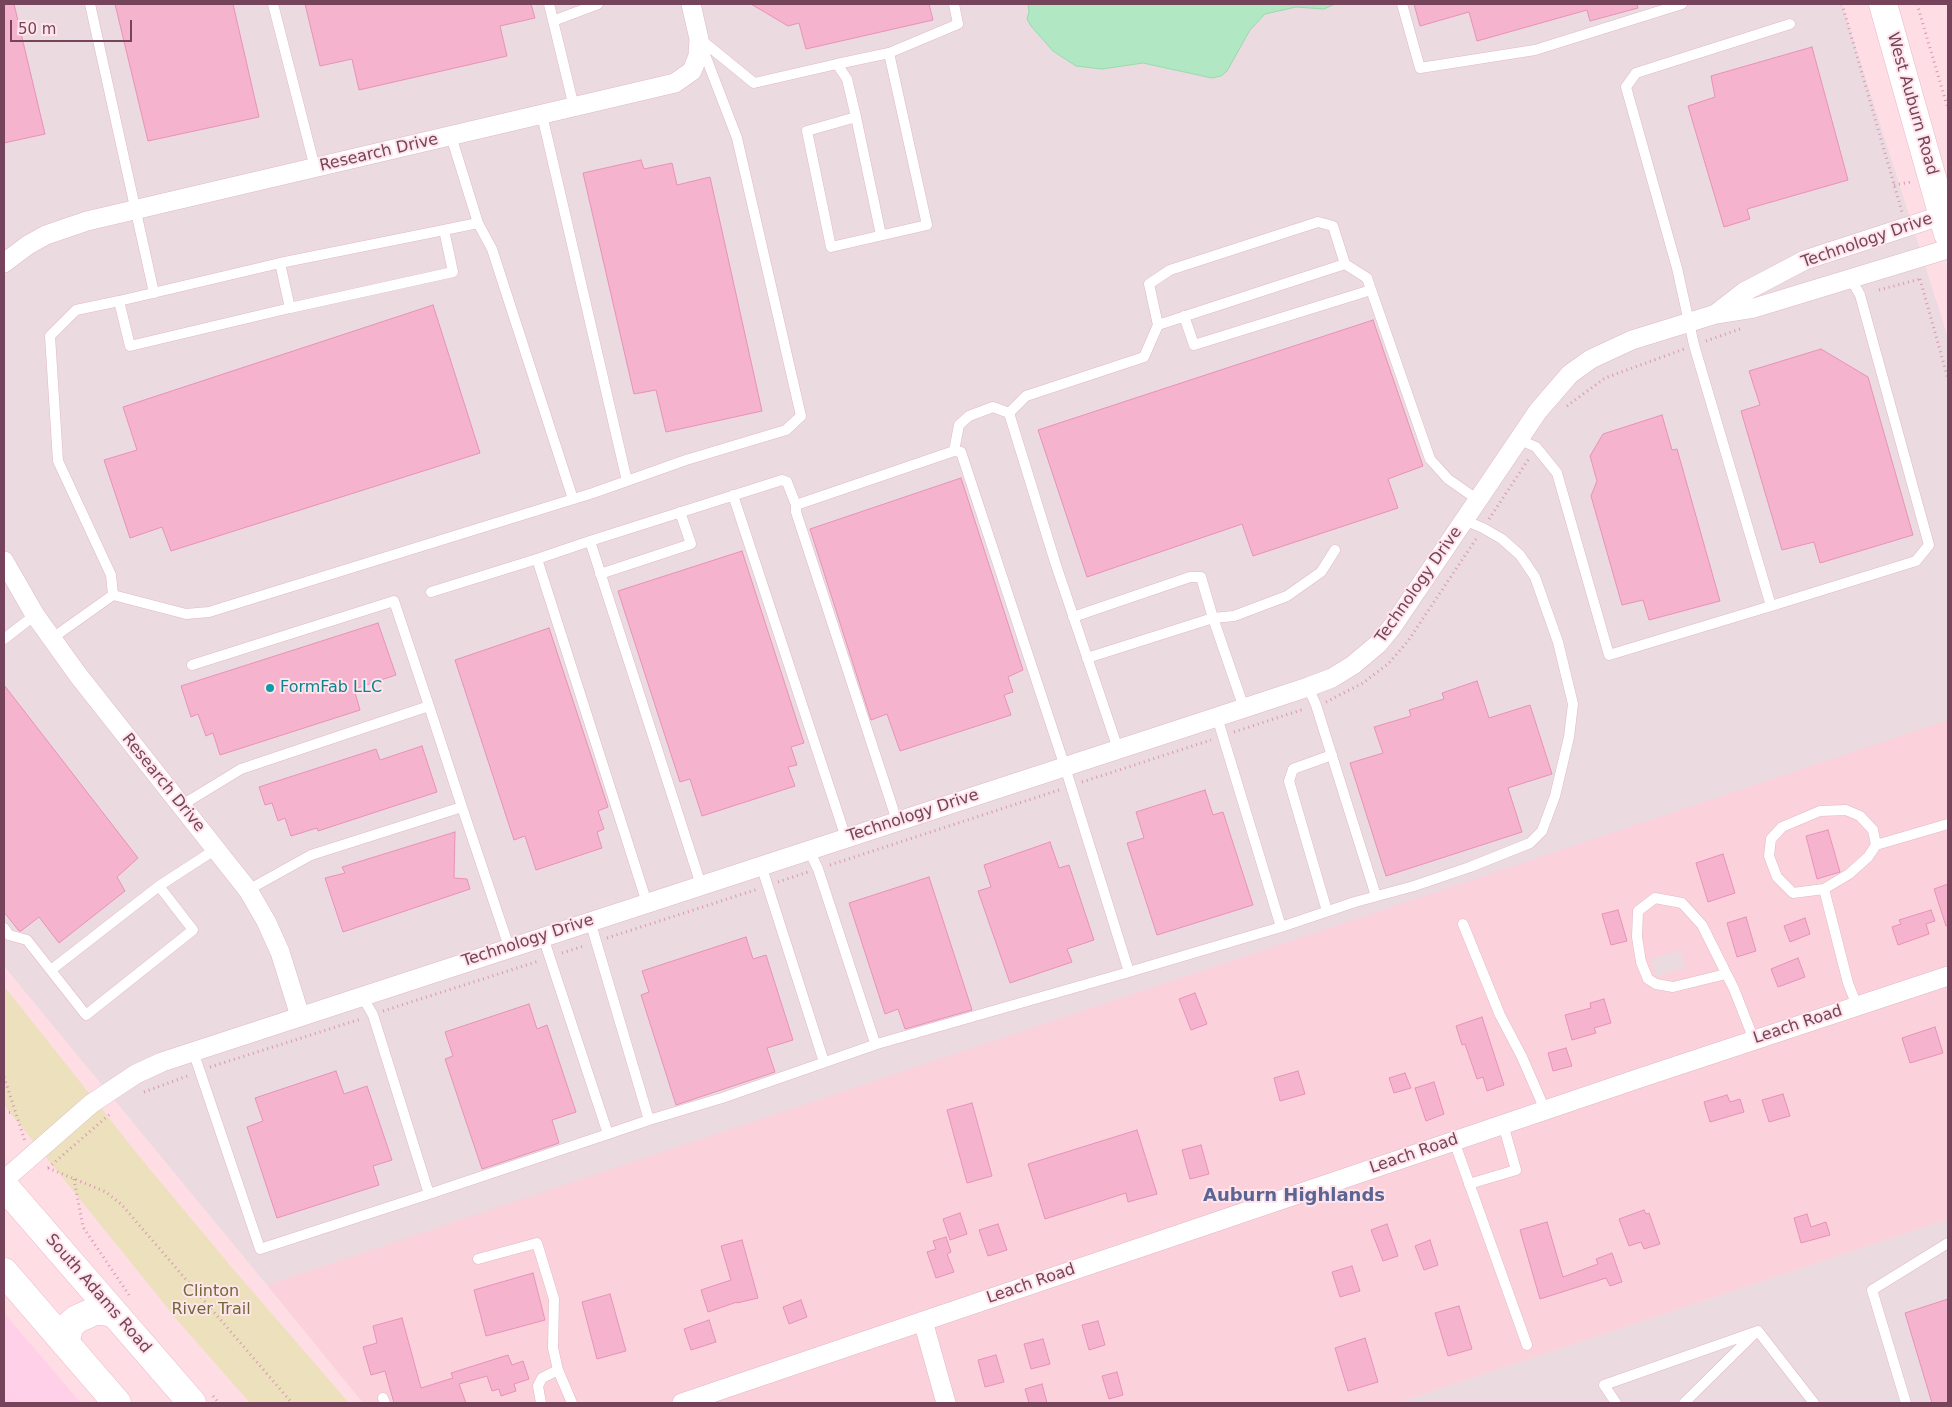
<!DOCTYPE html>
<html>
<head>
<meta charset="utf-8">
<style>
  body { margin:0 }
  #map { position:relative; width:1952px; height:1407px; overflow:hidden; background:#fedde4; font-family:"DejaVu Sans",sans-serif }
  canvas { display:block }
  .frame { position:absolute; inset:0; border:5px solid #75445b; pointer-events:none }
  .scale { position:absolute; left:10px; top:20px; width:122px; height:22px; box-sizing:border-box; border:2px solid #75445b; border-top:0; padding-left:6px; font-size:15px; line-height:18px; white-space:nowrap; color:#75445b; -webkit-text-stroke:4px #ffe5eb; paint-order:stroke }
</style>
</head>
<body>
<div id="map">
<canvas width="1952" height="1407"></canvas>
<div class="frame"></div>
<div class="scale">50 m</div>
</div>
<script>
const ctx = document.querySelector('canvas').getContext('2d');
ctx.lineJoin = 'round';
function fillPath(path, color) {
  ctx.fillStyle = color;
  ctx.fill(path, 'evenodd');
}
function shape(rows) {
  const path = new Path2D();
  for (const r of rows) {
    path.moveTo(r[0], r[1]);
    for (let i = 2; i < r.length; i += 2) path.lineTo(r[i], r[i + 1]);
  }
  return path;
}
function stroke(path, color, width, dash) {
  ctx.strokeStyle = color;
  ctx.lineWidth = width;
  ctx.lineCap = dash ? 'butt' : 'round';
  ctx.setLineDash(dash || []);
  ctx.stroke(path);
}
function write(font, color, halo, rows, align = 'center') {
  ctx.font = font + ' "DejaVu Sans",sans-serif';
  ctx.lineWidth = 4;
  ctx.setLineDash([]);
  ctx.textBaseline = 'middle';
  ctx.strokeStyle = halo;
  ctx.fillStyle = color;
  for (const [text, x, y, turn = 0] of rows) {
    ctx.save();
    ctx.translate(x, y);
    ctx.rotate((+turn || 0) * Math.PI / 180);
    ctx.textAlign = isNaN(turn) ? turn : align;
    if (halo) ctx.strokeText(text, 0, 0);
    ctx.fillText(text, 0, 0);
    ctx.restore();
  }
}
fillPath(shape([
  [1948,717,1948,1219,1397,1403,363,1403,267,1285,1590,827]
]), '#fbd1dc');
fillPath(shape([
  [4,1313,81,1403,4,1403]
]), '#ffd0e8');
fillPath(shape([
  [4,4,1842,4,1948,338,1948,720,267,1285,4,966],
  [1680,950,1686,967,1656,977,1651,959],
  [1948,1219,1948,1403,1397,1403]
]), '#ebdae0');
fillPath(shape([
  [4,986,139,1156,234,1270,349,1403,250,1403,178,1321,4,1105]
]), '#ece1bc');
const water = shape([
  [1028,4,1335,4,1324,9,1296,7,1265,14,1250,30,1227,71,1221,76,1212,78,1143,63,1102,69,1076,66,1053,51,1031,26,1027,19,1029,12,1028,4]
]);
fillPath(water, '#b1e8c3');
stroke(water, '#97dbae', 1);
const building = shape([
  [4,4,14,4,45,134,4,143,4,4],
  [115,4,233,4,259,117,148,141,115,4],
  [305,4,531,4,535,18,500,26,507,56,359,90,352,59,320,66,305,4],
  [751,4,929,4,933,20,806,49,799,23,788,26,751,4],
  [1414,4,1637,4,1638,8,1590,21,1587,10,1477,41,1469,12,1420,26,1414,4],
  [1812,47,1848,180,1747,209,1750,219,1724,227,1688,106,1715,97,1711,76,1812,47],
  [641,160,644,169,672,163,677,185,710,177,762,411,666,432,656,390,634,394,583,173,641,160],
  [433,305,480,453,171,551,162,527,130,538,104,460,137,450,123,407,433,305],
  [1373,320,1423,466,1388,479,1398,508,1253,556,1242,524,1087,577,1038,430,1373,320],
  [1821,349,1868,377,1913,535,1820,563,1814,542,1782,550,1741,411,1760,405,1749,371,1821,349],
  [1662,415,1672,450,1677,449,1720,601,1649,620,1643,600,1622,605,1591,496,1597,481,1590,456,1603,434,1662,415],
  [961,478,1023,670,1008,677,1013,692,1004,695,1011,715,900,751,887,714,871,720,810,529,961,478],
  [742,551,804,743,791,747,797,765,788,767,795,786,702,816,690,779,680,782,618,591,742,551],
  [378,623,396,675,354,689,360,710,220,755,213,733,206,736,198,714,191,717,181,686,378,623],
  [549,628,608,807,598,811,604,829,597,832,602,848,536,870,525,836,514,840,455,660,549,628],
  [1477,681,1489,718,1530,705,1552,774,1508,788,1522,832,1386,876,1350,763,1383,753,1374,727,1411,716,1409,710,1444,699,1442,693,1477,681],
  [4,685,138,858,117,877,125,891,59,943,39,917,21,931,19,931,4,912,4,685],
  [422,746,437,792,318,831,317,828,291,836,285,818,278,821,272,803,265,805,259,787,376,749,380,760,422,746],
  [1205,790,1213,815,1223,812,1253,905,1157,935,1127,843,1144,838,1136,812,1205,790],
  [1828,830,1840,872,1817,879,1806,836,1828,830],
  [455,832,454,878,467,879,470,889,343,932,325,878,345,873,342,867,455,832],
  [1050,842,1059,868,1069,865,1094,940,1067,949,1072,962,1010,983,978,891,991,887,984,865,1050,842],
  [1723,854,1735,893,1708,902,1696,863,1723,854],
  [929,877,972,1010,905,1029,898,1009,885,1014,849,903,929,877],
  [1948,884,1948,925,1946,926,1934,889,1948,884],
  [1618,910,1627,941,1611,945,1602,914,1618,910],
  [1931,910,1935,921,1926,924,1929,934,1898,945,1892,927,1901,924,1899,920,1931,910],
  [1746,917,1756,951,1737,957,1727,923,1746,917],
  [1805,918,1810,934,1790,942,1784,926,1805,918],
  [746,937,753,959,766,955,793,1040,767,1048,775,1072,676,1105,641,995,649,992,642,971,746,937],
  [1798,958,1805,977,1778,987,1771,969,1798,958],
  [1195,993,1207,1024,1191,1030,1179,999,1195,993],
  [1604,999,1611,1023,1594,1028,1596,1033,1572,1040,1565,1015,1591,1008,1590,1003,1604,999],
  [529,1004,537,1029,547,1025,576,1112,552,1120,559,1143,482,1169,445,1059,453,1056,445,1032,529,1004],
  [1482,1017,1504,1085,1487,1091,1483,1077,1477,1079,1465,1044,1462,1045,1456,1026,1482,1017],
  [1935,1027,1943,1053,1910,1063,1902,1038,1935,1027],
  [1566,1048,1572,1066,1553,1071,1548,1053,1566,1048],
  [336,1071,344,1094,367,1086,392,1160,373,1166,379,1185,277,1218,247,1127,263,1121,255,1098,336,1071],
  [1298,1071,1305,1094,1280,1101,1274,1078,1298,1071],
  [1405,1073,1411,1088,1394,1093,1389,1078,1405,1073],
  [1434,1082,1444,1114,1426,1121,1415,1088,1434,1082],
  [1783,1094,1790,1116,1769,1122,1762,1100,1783,1094],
  [1727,1095,1730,1102,1740,1099,1744,1112,1710,1122,1704,1102,1727,1095],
  [972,1103,992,1176,967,1183,947,1110,972,1103],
  [1137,1130,1157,1194,1128,1202,1126,1193,1045,1219,1028,1164,1137,1130],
  [1201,1145,1209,1174,1190,1179,1182,1150,1201,1145],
  [1644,1210,1646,1214,1649,1213,1660,1244,1644,1249,1641,1242,1629,1246,1619,1219,1644,1210],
  [960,1213,967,1234,950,1240,943,1219,960,1213],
  [1807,1214,1811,1227,1826,1222,1830,1235,1801,1243,1794,1218,1807,1214],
  [1547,1222,1563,1277,1598,1264,1596,1259,1612,1253,1622,1282,1610,1286,1606,1278,1540,1299,1520,1230,1547,1222],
  [998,1224,1007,1250,988,1256,979,1230,998,1224],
  [1387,1224,1398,1256,1383,1261,1371,1230,1387,1224],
  [946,1237,951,1252,947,1254,954,1272,936,1278,927,1252,936,1249,933,1241,946,1237],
  [742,1240,758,1298,737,1303,737,1302,708,1312,701,1290,731,1280,721,1246,742,1240],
  [1430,1240,1438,1265,1424,1270,1415,1246,1430,1240],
  [1352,1266,1360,1291,1340,1297,1332,1272,1352,1266],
  [533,1273,545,1320,486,1336,474,1290,533,1273],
  [610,1294,626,1351,597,1359,582,1302,610,1294],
  [1948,1299,1948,1403,1932,1403,1905,1313,1948,1299],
  [801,1300,807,1317,789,1324,783,1307,801,1300],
  [1459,1306,1472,1349,1448,1356,1435,1313,1459,1306],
  [402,1318,421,1388,453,1378,451,1373,508,1355,512,1365,523,1361,529,1379,514,1384,516,1391,501,1396,499,1389,492,1391,487,1376,459,1384,466,1403,394,1403,385,1371,371,1375,363,1347,377,1343,373,1326,402,1318],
  [709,1320,716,1342,691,1350,684,1329,709,1320],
  [1098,1321,1105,1345,1089,1350,1082,1325,1098,1321],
  [1365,1338,1378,1382,1348,1391,1335,1348,1365,1338],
  [1043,1339,1050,1364,1031,1369,1024,1344,1043,1339],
  [996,1355,1004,1382,985,1387,978,1360,996,1355],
  [1117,1372,1123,1395,1109,1399,1102,1376,1117,1372],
  [1042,1384,1047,1403,1029,1403,1025,1389,1042,1384]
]);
fillPath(building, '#f5b3ce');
stroke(building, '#e992b8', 1);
const service = shape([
  [90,4,154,293],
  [273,4,315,168],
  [549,4,574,107],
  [1402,4,1420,68,1535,50,1682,4],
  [553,21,598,4],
  [1790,24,1636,73,1626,87,1677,268,1694,345,1771,606,1916,561,1929,545,1860,295,1851,279],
  [700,39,754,83,837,64,847,79,856,117,807,131,831,247,927,225,889,53,958,24,954,4],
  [837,64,889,53],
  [542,115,627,481],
  [856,117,881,235],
  [478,223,492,249,573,499],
  [280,263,444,230],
  [290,308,453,272,444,230,478,223,451,136],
  [1184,316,1194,345,1371,290],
  [1158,325,1149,284,1170,270,1318,222,1333,226,1345,264],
  [1518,439,1536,447,1557,473,1609,655,1771,606],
  [954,451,959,425,969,416,993,407,1009,413],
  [733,495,846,838],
  [537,559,590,541],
  [600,574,691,544,680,512],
  [431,592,537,559,647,903],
  [113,595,111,575,58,461,50,336,76,310,119,301,130,346,290,308,280,263,119,301],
  [1073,617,1190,577,1201,577,1213,618,1234,616,1287,596,1321,572,1335,550],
  [4,639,35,615],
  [51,639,113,595,186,614,209,612,593,493,686,460,786,430,801,416,737,138,702,47],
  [1087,658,1213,618,1244,708],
  [192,665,394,601,429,706],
  [1308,687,1316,705,1376,896],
  [1118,749,1056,565,1009,413,1026,396,1144,357,1158,325,1345,264,1367,278,1430,459,1448,479,1478,500],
  [182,805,241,769,429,706,462,807],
  [897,821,796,512,796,505,954,451,961,452,1065,767,1129,972,1281,927,1217,717],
  [1876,845,1948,824],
  [809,850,818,869,875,1043,877,1044,1129,972],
  [761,865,824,1062],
  [701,885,590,541,782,480,787,482,796,505],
  [1824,889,1793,893,1777,877,1769,856,1771,839,1782,827,1820,811,1846,810,1860,816,1873,830,1876,845,1868,857,1849,874,1824,889,1848,983,1857,1006],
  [248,890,311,855,462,807,509,947],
  [1327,911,1289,781,1293,769,1332,755],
  [590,921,649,1120,722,1098,877,1044],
  [1463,924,1500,1015,1522,1057,1545,1110],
  [1281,927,1355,902,1414,886,1470,867,1530,843,1542,831,1555,796,1569,737,1573,704,1558,642,1535,577,1520,555,1502,539,1483,528,1464,520],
  [4,928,9,935,27,940,86,1015,193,930,159,886],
  [543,937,608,1134,649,1120],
  [51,970,159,886,216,849],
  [1726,974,1673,987,1656,984,1648,979,1641,962,1637,937,1638,911,1655,898,1682,903,1702,925,1734,989,1754,1040],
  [193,1051,260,1249,429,1194,373,1015,362,996],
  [1454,1141,1527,1345],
  [1469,1184,1516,1170,1503,1124],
  [429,1194,608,1134],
  [478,1259,537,1243,554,1299,553,1348,558,1370,572,1403],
  [1758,1331,1814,1403],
  [383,1398,385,1403],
  [541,1403,538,1386,542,1378,558,1370],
  [1616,1403,1604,1385,1758,1331],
  [1684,1403,1755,1333],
  [1906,1403,1872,1290,1948,1243]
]);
const minor = shape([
  [4,263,28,245,46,235,87,221,675,83,692,71,698,56,699,39,691,4],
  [1717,313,1744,292,1805,260,1943,215],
  [4,561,35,615,78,675,248,890,266,921,280,952,300,1016],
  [4,1180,91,1104,136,1074,162,1062,1217,717,1308,687,1332,678,1353,665,1378,644,1392,627,1538,411,1570,374,1591,359,1632,340,1716,314,1754,308,1948,249],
  [923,1321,946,1403],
  [682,1403,1640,1078,1948,976]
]);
const secondary = shape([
  [1883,4,1948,234],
  [4,1186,192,1403],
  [4,1272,117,1403],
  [65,1343,70,1325,77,1319,95,1311,105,1311,115,1314]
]);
stroke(service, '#e2b9c7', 11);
stroke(minor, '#e2b9c7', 20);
stroke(secondary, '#eab9ca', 29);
stroke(shape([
  [1842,4,1902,212],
  [1917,4,1948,109],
  [1894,185,1911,182],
  [1920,279,1948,379],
  [1879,290,1920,279],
  [1706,341,1740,329],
  [1567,406,1605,378,1684,349],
  [1489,519,1530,457],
  [1326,702,1363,683,1388,664,1408,641,1476,539],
  [1234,732,1304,709],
  [1082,782,1211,740],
  [830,865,1059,790],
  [778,882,808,872],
  [607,938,758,889],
  [562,953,584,946],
  [383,1011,539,961],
  [210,1067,361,1019],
  [4,1077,25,1141],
  [144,1092,190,1075],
  [4,1112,14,1113],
  [48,1168,110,1114],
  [48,1168,106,1192,122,1205,292,1403],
  [74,1179,83,1227,129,1295],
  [213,1396,219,1403]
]), '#d997b3', 3, [1, 4]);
stroke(service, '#fff', 10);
stroke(minor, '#fff', 19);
stroke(secondary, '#fff', 28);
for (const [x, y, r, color] of [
  [270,688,5,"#0f9aa8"]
]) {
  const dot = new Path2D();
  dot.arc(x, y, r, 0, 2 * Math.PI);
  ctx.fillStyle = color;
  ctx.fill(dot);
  stroke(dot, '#ffe5eb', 2);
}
write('16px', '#75445b', '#ffe5eb', [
  ["West Auburn Road",1912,104,74],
  ["Research Drive",379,153,-13],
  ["Technology Drive",1867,241,-19],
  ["Technology Drive",1419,585,-55],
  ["Research Drive",163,783,51],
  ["Technology Drive",913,816,-18],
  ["Technology Drive",528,941,-18],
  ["Leach Road",1798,1025,-18],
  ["Leach Road",1414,1154,-19],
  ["Leach Road",1031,1284,-19],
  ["South Adams Road",98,1294,49]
]);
write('16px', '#0d838f', '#ffe5eb', [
  ["FormFab LLC",280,688]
], 'left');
write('16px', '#706a37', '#ffe5eb', [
  ["Clinton",211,1292],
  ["River Trail",211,1310]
]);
write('bold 18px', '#5b6492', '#ffe5eb', [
  ["Auburn Highlands",1294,1196]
]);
</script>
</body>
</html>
